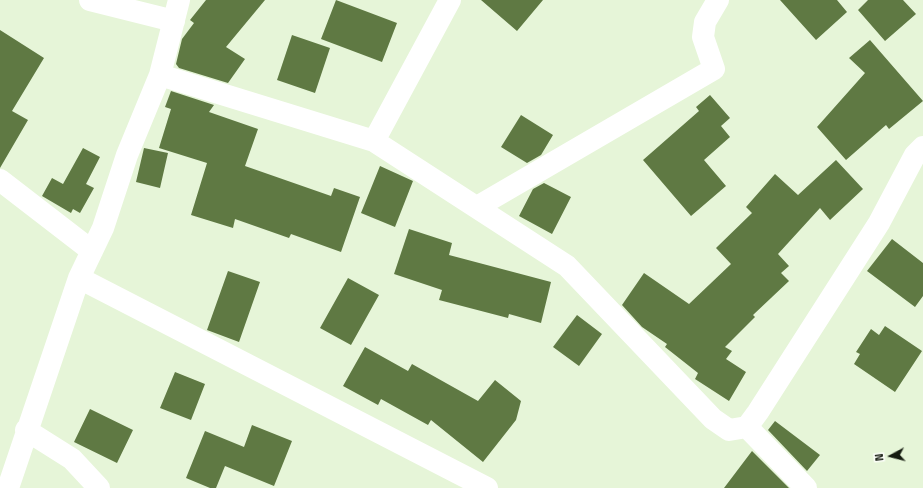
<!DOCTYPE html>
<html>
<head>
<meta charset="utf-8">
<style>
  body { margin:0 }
  #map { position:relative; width:923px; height:488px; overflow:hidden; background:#e6f5d8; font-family:"Titillium Web",sans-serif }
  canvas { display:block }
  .north { position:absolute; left:871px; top:436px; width:40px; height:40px; -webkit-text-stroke:3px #fbfef8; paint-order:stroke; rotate:263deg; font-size:11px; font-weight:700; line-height:16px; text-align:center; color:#151b10 }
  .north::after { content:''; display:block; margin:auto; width:14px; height:18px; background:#151b10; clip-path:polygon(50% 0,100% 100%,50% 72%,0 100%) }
</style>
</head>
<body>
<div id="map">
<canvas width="923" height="488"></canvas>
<div class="north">N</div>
</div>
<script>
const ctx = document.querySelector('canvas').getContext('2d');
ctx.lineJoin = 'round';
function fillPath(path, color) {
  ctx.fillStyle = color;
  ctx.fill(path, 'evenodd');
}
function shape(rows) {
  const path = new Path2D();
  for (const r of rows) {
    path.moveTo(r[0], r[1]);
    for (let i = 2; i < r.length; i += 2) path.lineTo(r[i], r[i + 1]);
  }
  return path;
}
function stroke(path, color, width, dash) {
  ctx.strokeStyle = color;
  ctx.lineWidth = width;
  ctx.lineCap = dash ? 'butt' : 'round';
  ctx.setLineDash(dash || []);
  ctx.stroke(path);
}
fillPath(shape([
  [206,0,265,0,226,47,245,59,228,83,179,68,176,64,182,39,194,23,190,20],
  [336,0,397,23,382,62,321,39],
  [481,0,543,0,517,31],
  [780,0,837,0,847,12,816,40],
  [868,0,903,0,916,14,885,41,858,10],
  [0,30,44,58,12,111,28,120,0,168],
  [292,35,330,48,315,93,277,80],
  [870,40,923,101,889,129,886,125,846,160,817,127,865,73,849,58],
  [171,91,214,105,209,112,258,129,245,166,331,196,334,188,360,197,341,252,291,234,289,238,235,219,233,228,191,215,207,163,159,148,171,109,165,107],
  [710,95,730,118,721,126,730,137,704,160,726,186,691,216,643,160,699,111,696,107],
  [521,115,553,135,541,155,527,163,501,147],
  [83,148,100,157,86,184,94,188,80,213,73,209,71,213,42,196,52,178,63,184],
  [144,148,168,153,160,188,136,182],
  [836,160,863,189,830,220,820,208,778,254,789,266,781,273,789,281,753,315,755,317,725,347,732,351,726,359,746,372,729,401,695,379,698,373,665,347,667,344,642,327,622,305,644,273,689,304,731,264,716,248,752,213,746,207,775,174,798,195],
  [380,166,413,181,395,227,361,213],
  [544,183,571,197,552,234,519,216,533,189],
  [409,229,452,243,449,255,551,282,541,323,509,314,508,318,439,300,442,290,394,274],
  [892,239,923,263,923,296,915,307,867,271],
  [228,271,260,282,239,342,207,330],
  [348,278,379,295,351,345,320,328],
  [577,315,602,334,579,366,553,347],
  [885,326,922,351,895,392,854,364,860,354,856,352,871,329,879,335],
  [365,347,408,371,412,364,478,401,495,380,521,401,516,420,483,462,431,420,428,425,381,399,378,405,343,386],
  [175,372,205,384,191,420,160,408],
  [90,409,133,430,117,463,74,442],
  [775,421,820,455,807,471,768,430],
  [252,425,292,441,274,486,225,466,216,488,210,488,186,478,205,431,244,447],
  [752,451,789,488,724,488]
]), '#5f7943');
stroke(shape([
  [90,0,174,21],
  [160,75,374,141,567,266,713,419,729,430,747,427,758,412,879,223,915,155,923,147],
  [374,141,450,0],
  [0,180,92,251],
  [477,207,714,69,703,37,705,22,718,0],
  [79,278,487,488],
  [747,427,806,488],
  [26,430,72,459,99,488],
  [8,488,79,278,103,228,127,155,160,75,179,0]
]), '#fff', 22);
</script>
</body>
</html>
